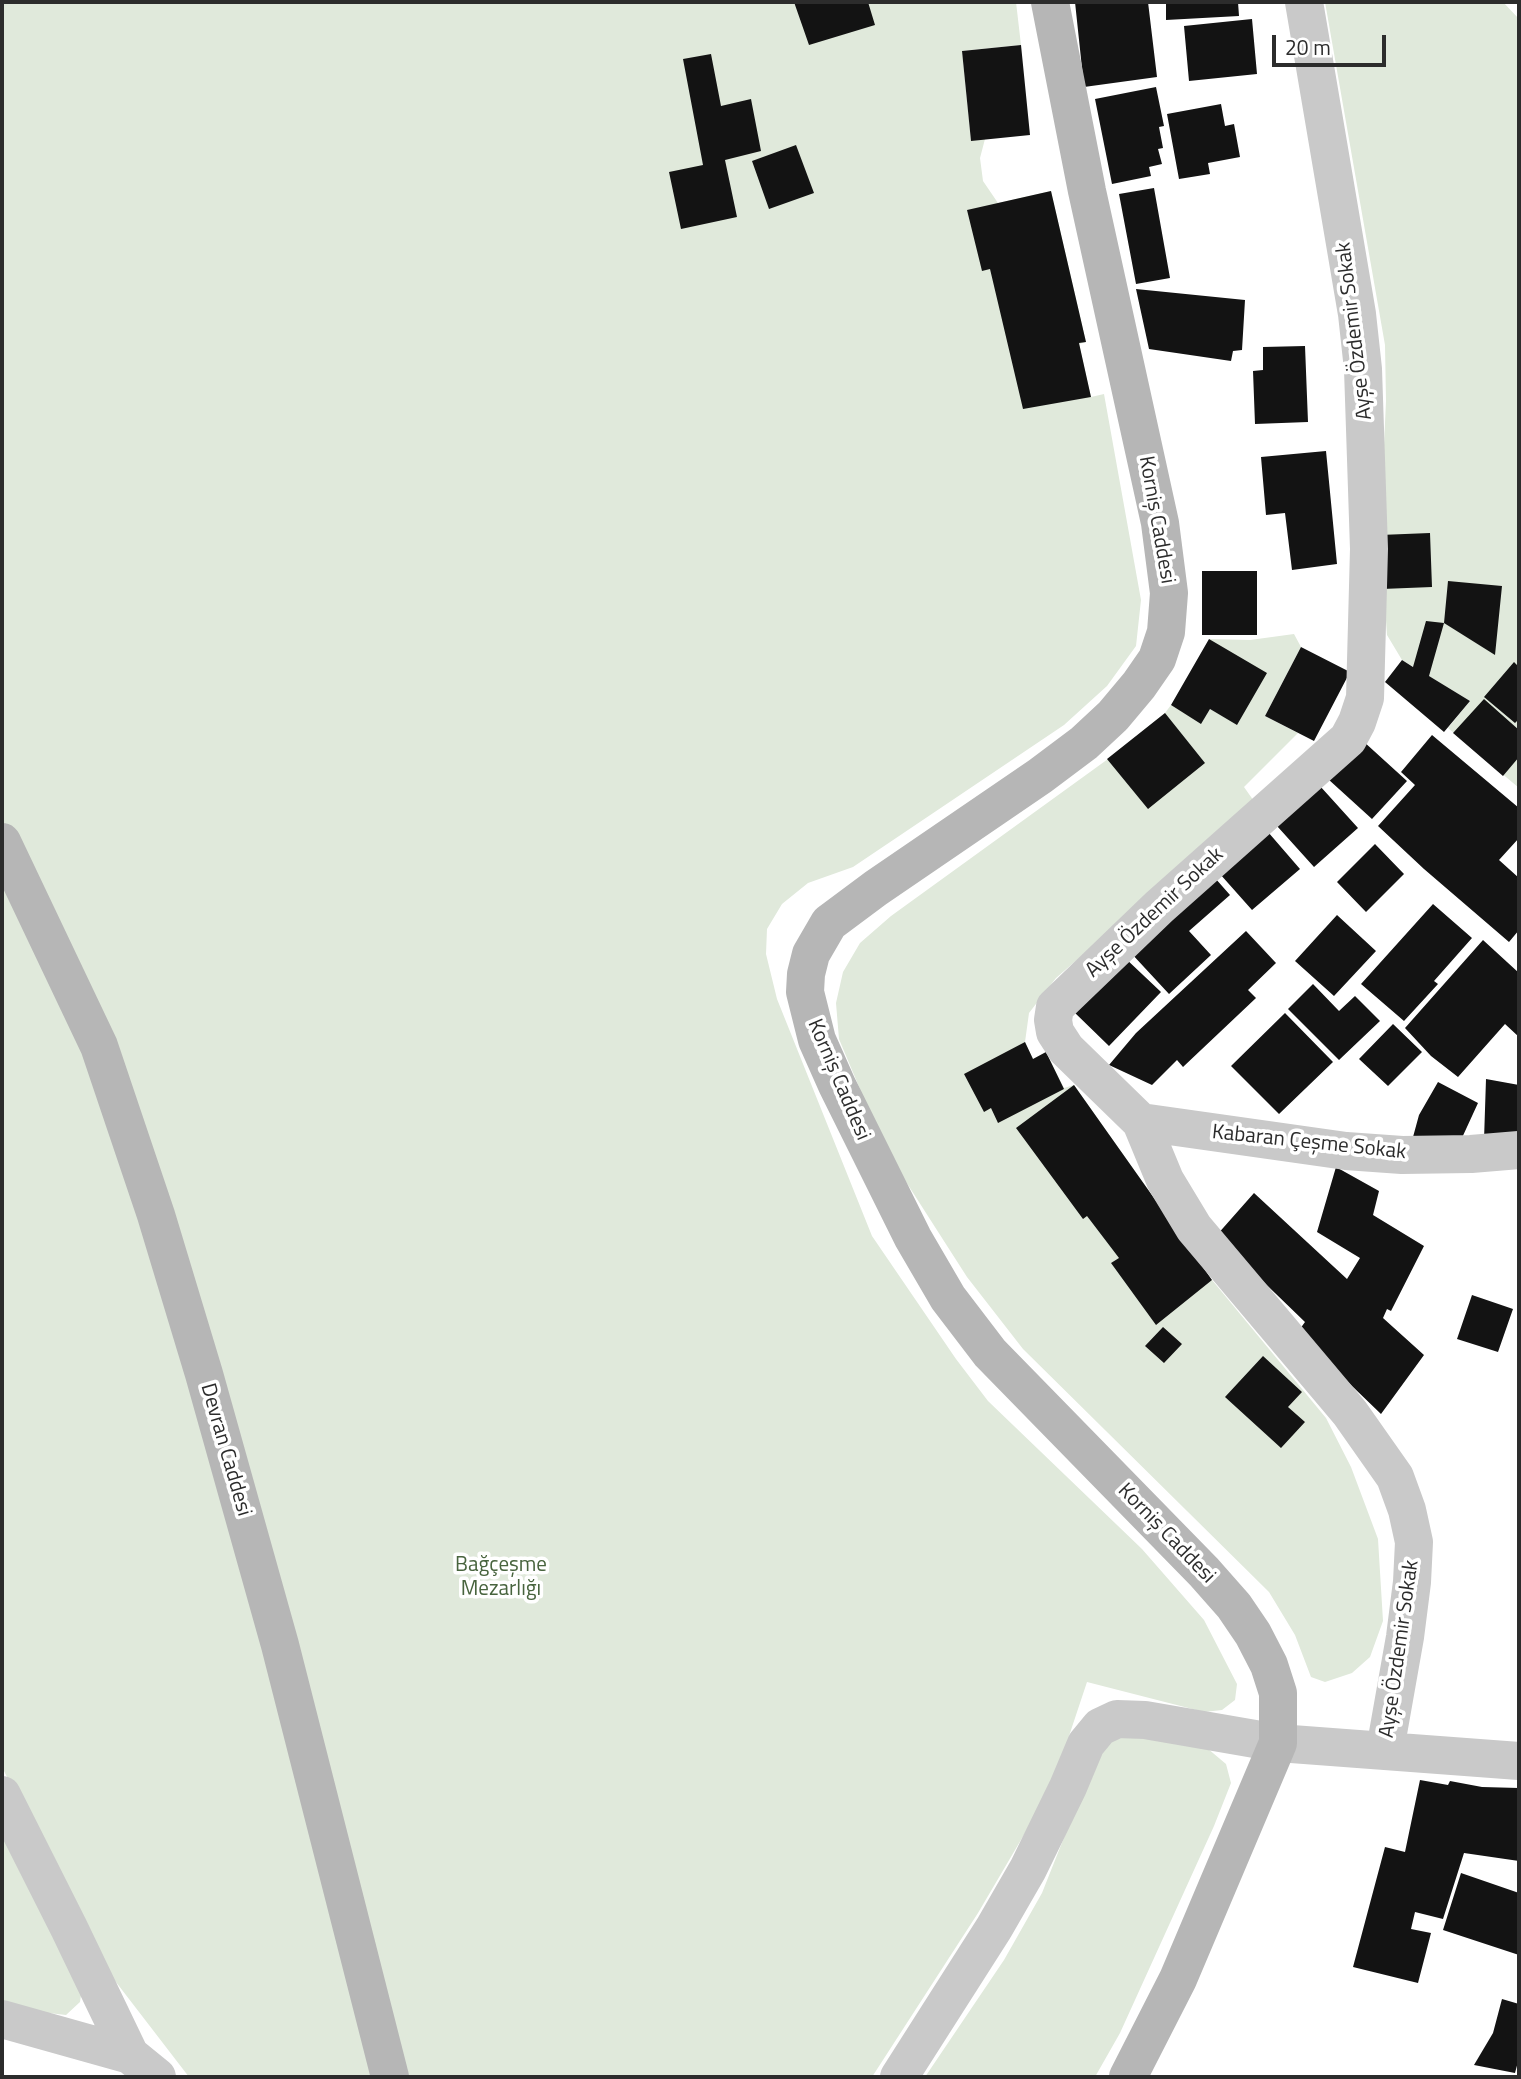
<!DOCTYPE html>
<html>
<head>
<meta charset="utf-8">
<style>
  body { margin:0 }
  #map { position:relative; width:1521px; height:2079px; overflow:hidden; background:#fff; font-family:"Titillium Web",sans-serif }
  canvas { display:block }
  .frame { position:absolute; inset:0; border:4px solid #2c2c2c; pointer-events:none }
  .scale { position:absolute; left:1272px; top:35px; width:114px; height:32px; box-sizing:border-box; border:4px solid #2c2c2c; border-top:0; padding-left:9px; font-size:21px; line-height:24px; white-space:nowrap; color:#2c2c2c; -webkit-text-stroke:5px #fff; paint-order:stroke }
</style>
</head>
<body>
<div id="map">
<canvas width="1521" height="2079"></canvas>
<div class="frame"></div>
<div class="scale">20 m</div>
</div>
<script>
const ctx = document.querySelector('canvas').getContext('2d');
ctx.lineJoin = 'round';
function fillPath(path, color) {
  ctx.fillStyle = color;
  ctx.fill(path, 'evenodd');
}
function shape(rows) {
  const path = new Path2D();
  for (const r of rows) {
    path.moveTo(r[0], r[1]);
    for (let i = 2; i < r.length; i += 2) path.lineTo(r[i], r[i + 1]);
  }
  return path;
}
function stroke(path, color, width, dash) {
  ctx.strokeStyle = color;
  ctx.lineWidth = width;
  ctx.lineCap = dash ? 'butt' : 'round';
  ctx.setLineDash(dash || []);
  ctx.stroke(path);
}
function write(font, color, halo, rows, align = 'center') {
  ctx.font = font + ' "Titillium Web",sans-serif';
  ctx.lineWidth = 7;
  ctx.setLineDash([]);
  ctx.textBaseline = 'middle';
  ctx.strokeStyle = halo;
  ctx.fillStyle = color;
  for (const [text, x, y, turn = 0] of rows) {
    ctx.save();
    ctx.translate(x, y);
    ctx.rotate((+turn || 0) * Math.PI / 180);
    ctx.textAlign = isNaN(turn) ? turn : align;
    if (halo) ctx.strokeText(text, 0, 0);
    ctx.fillText(text, 0, 0);
    ctx.restore();
  }
}
fillPath(shape([
  [2,2,1016,2,1021,45,962,51,971,140,985,139,980,158,983,181,998,203,1051,191,1086,342,1079,344,1091,397,1104,394,1141,600,1136,646,1107,686,1064,725,853,867,808,883,782,904,767,929,766,954,777,999,872,1236,956,1359,988,1401,1142,1549,1204,1620,1237,1684,1235,1700,1222,1710,1204,1712,1087,1682,1052,1787,978,1913,872,2077,189,2077,99,1960,2,1767],
  [1325,2,1503,2,1519,19,1519,788,1448,728,1470,701,1402,660,1387,635,1380,535,1386,401,1385,345],
  [1294,634,1301,647,1265,716,1298,733,1244,787,1256,804,1056,978,1029,1013,1025,1042,1033,1059,1046,1052,1064,1088,1074,1085,1212,1280,1326,1418,1351,1467,1378,1539,1383,1621,1370,1657,1352,1673,1325,1682,1311,1677,1295,1635,1269,1592,1023,1349,967,1277,885,1149,839,1039,836,1003,843,972,860,943,891,916,1108,759,1165,713,1171,705,1201,723,1210,709,1237,724,1209,639,1250,640],
  [1124,1734,1207,1748,1226,1764,1231,1783,1214,1826,1120,2033,1095,2077,925,2077,1004,1960,1042,1893,1096,1757,1108,1739],
  [2,1830,83,1982,80,2002,66,2015,40,2012,2,2003]
]), '#e0e9db');
fillPath(shape([
  [794,2,868,2,875,25,809,45],
  [1075,2,1148,2,1157,77,1084,87],
  [1166,2,1238,2,1239,16,1166,20],
  [1252,19,1257,74,1189,81,1184,26],
  [1021,45,1030,135,971,141,962,51],
  [711,54,721,106,751,99,761,151,725,160,737,217,681,229,669,172,703,165,683,59],
  [1156,87,1164,126,1159,127,1163,148,1158,149,1162,164,1149,167,1151,176,1112,184,1095,99],
  [1221,104,1225,126,1234,124,1240,157,1208,163,1210,174,1179,179,1167,114],
  [796,145,814,193,769,209,752,161],
  [1154,188,1170,278,1136,284,1119,194],
  [1051,191,1086,342,1079,343,1091,397,1023,409,990,269,982,271,967,210],
  [1136,289,1245,300,1242,350,1233,351,1231,361,1149,349],
  [1305,346,1308,422,1255,424,1253,371,1263,370,1263,347],
  [1326,451,1337,564,1292,570,1285,513,1266,515,1261,457],
  [1430,533,1432,587,1382,589,1380,535],
  [1202,571,1257,571,1257,635,1202,635],
  [1448,581,1502,586,1495,655,1444,623],
  [1426,621,1444,623,1429,676,1470,701,1444,732,1385,682,1402,660,1413,667],
  [1209,639,1267,673,1237,725,1210,709,1201,724,1171,705],
  [1301,647,1350,672,1314,741,1265,716],
  [1514,662,1519,667,1519,719,1515,723,1484,697],
  [1484,699,1519,730,1519,757,1503,776,1453,733],
  [1165,713,1205,763,1148,809,1107,759],
  [1432,735,1519,808,1519,838,1499,860,1519,878,1519,930,1509,942,1424,869,1378,826,1415,785,1401,772],
  [1363,741,1407,781,1372,819,1328,779],
  [1320,786,1358,828,1314,867,1277,826],
  [1268,832,1300,869,1252,910,1220,874],
  [1375,844,1404,874,1366,912,1337,882],
  [1215,878,1230,895,1189,931,1211,955,1169,994,1131,953],
  [1433,904,1472,938,1434,981,1438,984,1404,1021,1361,984],
  [1337,915,1376,951,1334,996,1295,961],
  [1246,931,1276,963,1248,990,1256,998,1183,1067,1177,1060,1152,1085,1109,1065,1136,1033],
  [1483,940,1519,973,1519,1037,1505,1024,1458,1077,1431,1056,1405,1028],
  [1124,957,1161,992,1109,1046,1073,1011],
  [1313,984,1339,1011,1355,996,1380,1021,1339,1060,1288,1009],
  [1285,1013,1333,1062,1279,1114,1231,1066],
  [1393,1024,1422,1052,1388,1086,1359,1059],
  [1025,1042,1033,1059,1046,1052,1064,1089,998,1123,991,1108,984,1112,964,1074],
  [1486,1079,1519,1085,1519,1137,1484,1140],
  [1438,1082,1478,1103,1461,1140,1413,1137,1419,1115],
  [1074,1085,1212,1280,1156,1325,1111,1263,1119,1258,1087,1216,1083,1219,1016,1128],
  [1336,1167,1379,1191,1373,1215,1424,1246,1391,1311,1387,1309,1383,1318,1424,1355,1381,1414,1297,1333,1305,1322,1216,1236,1254,1193,1347,1279,1360,1258,1317,1232],
  [1472,1295,1513,1309,1498,1352,1457,1339],
  [1163,1327,1182,1344,1164,1363,1145,1346],
  [1263,1356,1302,1392,1288,1407,1305,1422,1281,1448,1225,1397],
  [1420,1780,1448,1785,1450,1781,1482,1787,1519,1788,1519,1861,1464,1853,1443,1919,1415,1912,1411,1929,1431,1933,1418,1983,1353,1967,1385,1847,1405,1852],
  [1461,1873,1519,1893,1519,1955,1443,1930],
  [1502,1999,1519,2004,1519,2058,1515,2073,1474,2065,1493,2033]
]), '#131313');
stroke(shape([
  [1304,2,1357,314,1363,369,1369,549,1365,698,1357,722,1348,739,1159,907,1055,1007,1053,1020,1055,1032,1066,1049,1141,1122,1165,1180,1194,1228,1350,1413,1395,1477,1407,1510,1414,1542,1412,1582,1405,1637,1385,1750],
  [1141,1122,1346,1151,1402,1155,1471,1154,1519,1150],
  [2,1795,69,1928,130,2055],
  [2,2019,130,2055,157,2077],
  [899,2077,994,1928,1028,1869,1068,1787,1086,1744,1100,1727,1117,1719,1145,1720,1278,1743,1519,1761]
]), '#c9c9c9', 38);
stroke(shape([
  [1050,2,1087,191,1160,523,1169,593,1166,632,1157,659,1139,685,1113,716,1084,743,1040,776,876,888,829,923,811,954,806,974,805,992,817,1040,837,1085,913,1238,948,1298,990,1353,1204,1572,1234,1606,1253,1634,1269,1665,1278,1693,1278,1743,1178,1979,1128,2077],
  [2,842,99,1046,156,1215,204,1374,280,1645,390,2077]
]), '#b6b6b6', 38);
write('21px', '#2c2c2c', '#fff', [
  ["Ayşe Özdemir Sokak",1355,331,-97],
  ["Korniş Caddesi",1156,520,80],
  ["Ayşe Özdemir Sokak",1155,913,-43],
  ["Korniş Caddesi",838,1080,67],
  ["Kabaran Çeşme Sokak",1309,1143,6],
  ["Devran Caddesi",225,1450,74],
  ["Korniş Caddesi",1166,1534,46],
  ["Ayşe Özdemir Sokak",1400,1649,-82]
]);
write('21px', '#48643e', '#fff', [
  ["Bağçeşme",501,1566],
  ["Mezarlığı",501,1590]
]);
</script>
</body>
</html>
